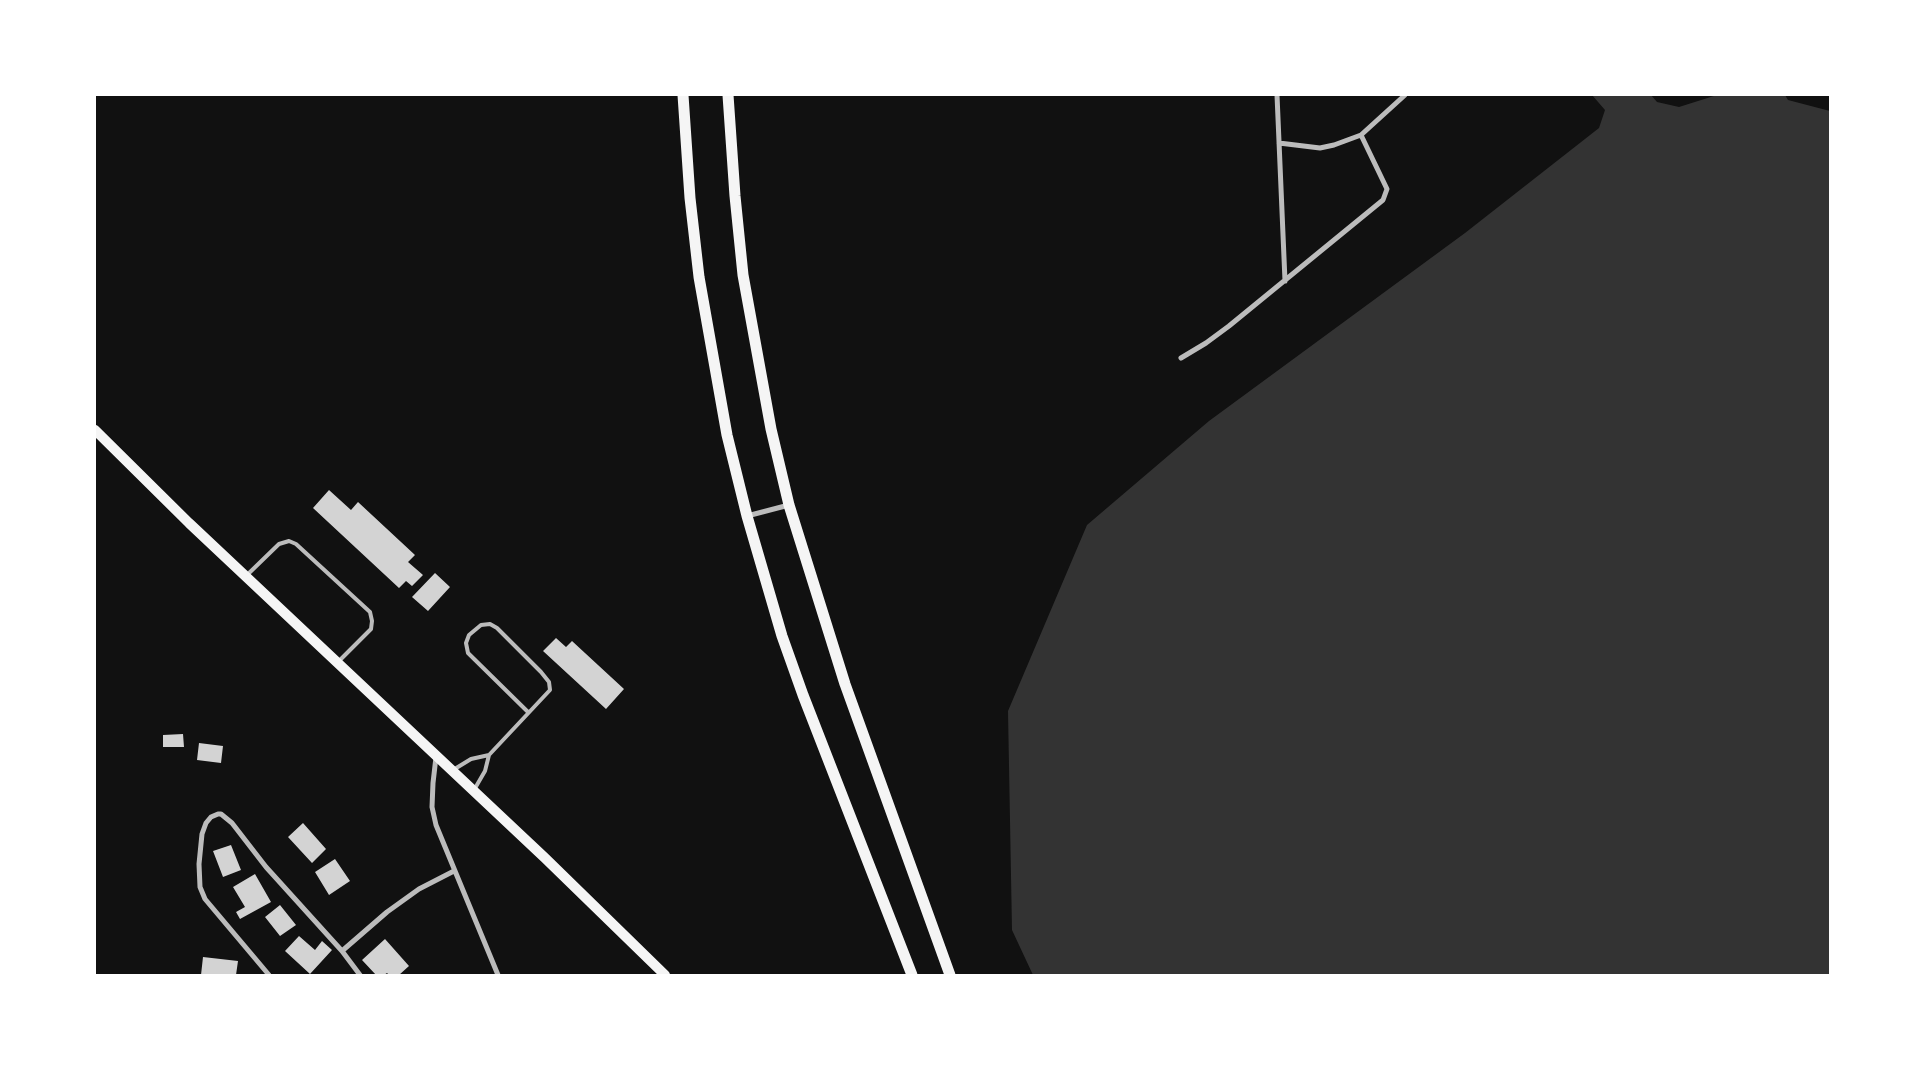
<!DOCTYPE html>
<html>
<head>
<meta charset="utf-8">
<style>
  body { margin:0 }
  #map { position:relative; width:1925px; height:1070px; overflow:hidden; background:#111; font-family:"Open Sans",sans-serif }
  canvas { display:block }
  .frame { position:absolute; inset:0; border:96px solid #fff; pointer-events:none }
</style>
</head>
<body>
<div id="map">
<canvas width="1925" height="1070"></canvas>
<div class="frame"></div>
</div>
<script>
const ctx = document.querySelector('canvas').getContext('2d');
ctx.lineJoin = 'round';
function fillPath(path, color) {
  ctx.fillStyle = color;
  ctx.fill(path, 'evenodd');
}
function shape(rows) {
  const path = new Path2D();
  for (const r of rows) {
    path.moveTo(r[0], r[1]);
    for (let i = 2; i < r.length; i += 2) path.lineTo(r[i], r[i + 1]);
  }
  return path;
}
function stroke(path, color, width, dash) {
  ctx.strokeStyle = color;
  ctx.lineWidth = width;
  ctx.lineCap = dash ? 'butt' : 'round';
  ctx.setLineDash(dash || []);
  ctx.stroke(path);
}
fillPath(shape([
  [1592,95,1651,95,1657,102,1679,107,1717,95,1785,95,1788,100,1830,111,1830,975,1033,975,1012,930,1008,711,1087,525,1209,421,1465,233,1599,128,1605,110]
]), '#333');
fillPath(shape([
  [329,490,351,510,358,502,415,555,408,562,423,575,412,586,406,581,399,588,313,508],
  [435,573,450,587,428,611,412,597],
  [556,638,566,647,572,641,624,689,606,709,543,651],
  [183,734,184,747,163,747,163,735],
  [199,743,223,746,221,763,197,760],
  [303,823,326,849,312,863,288,837],
  [231,845,241,870,223,877,213,851],
  [335,859,350,881,329,895,315,872],
  [255,874,271,902,240,919,236,912,245,907,233,887],
  [280,905,296,925,280,936,265,917],
  [299,936,315,950,322,941,332,950,310,974,285,951],
  [385,939,409,966,399,975,389,975,387,973,384,975,376,975,362,960],
  [203,957,238,961,236,975,201,975]
]), '#d3d3d3');
stroke(shape([
  [247,575,279,544,289,541,296,544,370,612,372,621,371,629,338,662],
  [489,755,550,690,549,682,541,672,497,628,490,624,481,625,469,635,466,643,468,653,528,712],
  [453,770,471,759,489,755,485,771,474,790]
]), '#bcbcbc', 4);
stroke(shape([
  [1277,95,1285,281],
  [1279,143,1320,148,1334,145,1361,135,1405,95],
  [1181,358,1206,343,1229,326,1383,200,1387,189,1361,135],
  [747,516,789,505],
  [436,757,433,783,432,807,436,825,498,975],
  [342,951,387,912,419,889,454,871],
  [269,975,205,899,200,887,199,864,202,834,206,823,211,817,218,814,221,814,232,823,266,867,342,951,360,975]
]), '#bcbcbc', 5);
stroke(shape([
  [95,430,189,523,545,858,665,975]
]), '#f5f5f5', 10);
stroke(shape([
  [683,95,690,198,699,277,727,435,747,516,782,636,803,695,912,975],
  [728,95,735,196,743,275,771,429,789,505,845,684,950,975]
]), '#f5f5f5', 11);
</script>
</body>
</html>
